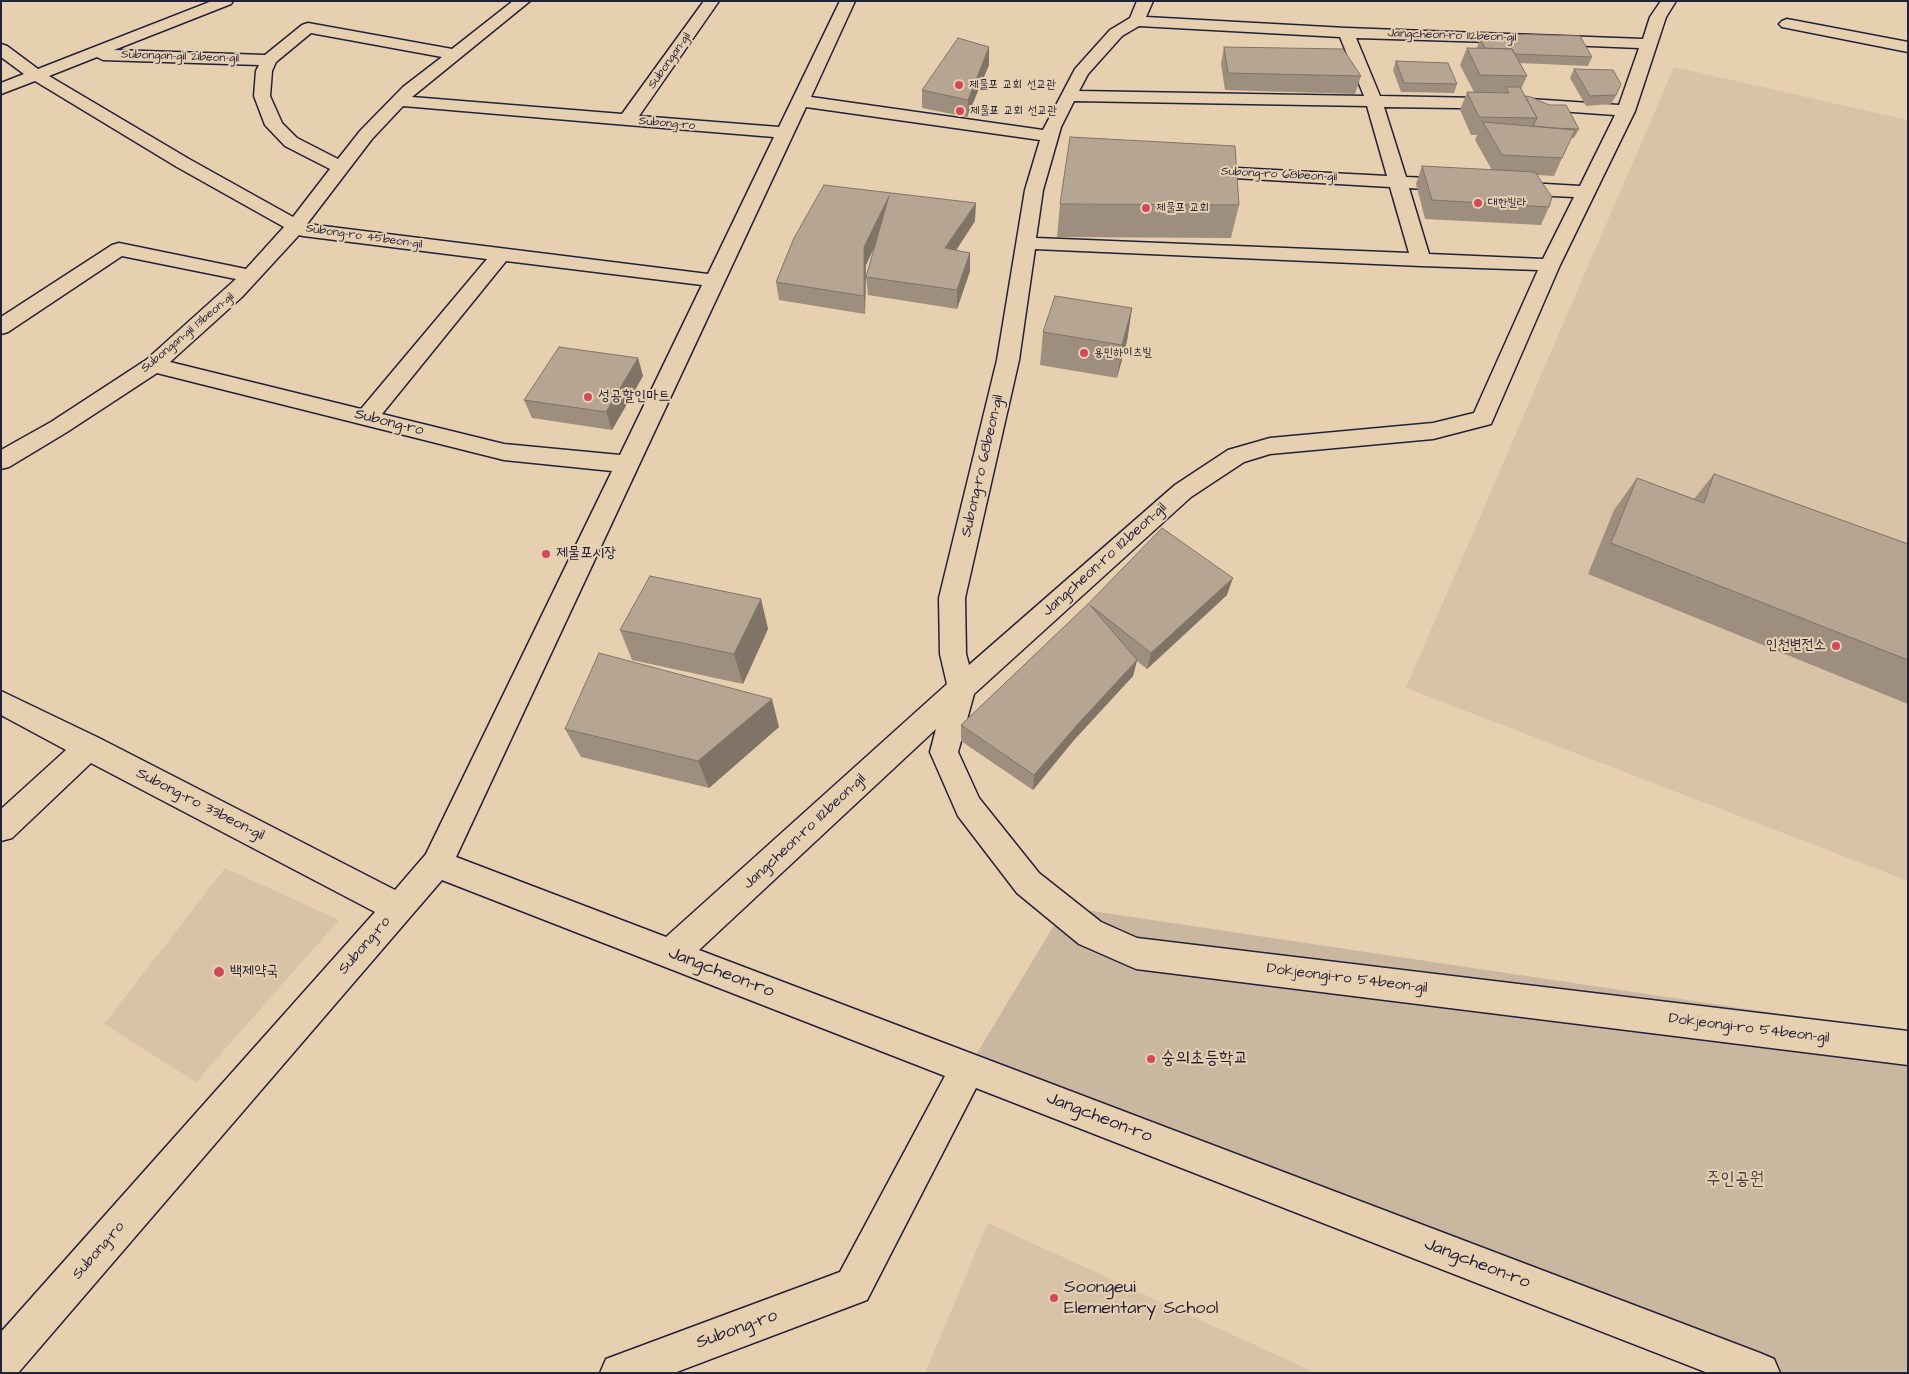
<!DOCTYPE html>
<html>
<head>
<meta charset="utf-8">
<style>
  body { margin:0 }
  #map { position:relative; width:1909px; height:1374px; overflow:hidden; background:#e7d0b0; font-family:"Architects Daughter",sans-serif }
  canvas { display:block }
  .frame { position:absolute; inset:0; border:2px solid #22223b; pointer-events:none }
</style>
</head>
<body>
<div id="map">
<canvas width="1909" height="1374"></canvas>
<div class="frame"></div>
</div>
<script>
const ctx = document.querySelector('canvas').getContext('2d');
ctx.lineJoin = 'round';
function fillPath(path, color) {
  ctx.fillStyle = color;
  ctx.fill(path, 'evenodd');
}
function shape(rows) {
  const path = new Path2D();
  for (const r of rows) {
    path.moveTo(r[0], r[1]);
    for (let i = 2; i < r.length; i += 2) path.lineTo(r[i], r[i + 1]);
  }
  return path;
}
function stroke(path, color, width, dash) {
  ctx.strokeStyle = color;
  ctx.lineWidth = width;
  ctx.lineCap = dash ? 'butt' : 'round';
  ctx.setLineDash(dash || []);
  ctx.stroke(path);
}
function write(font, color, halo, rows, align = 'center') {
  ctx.font = font + ' "Architects Daughter","Poor Story",sans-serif';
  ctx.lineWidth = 4;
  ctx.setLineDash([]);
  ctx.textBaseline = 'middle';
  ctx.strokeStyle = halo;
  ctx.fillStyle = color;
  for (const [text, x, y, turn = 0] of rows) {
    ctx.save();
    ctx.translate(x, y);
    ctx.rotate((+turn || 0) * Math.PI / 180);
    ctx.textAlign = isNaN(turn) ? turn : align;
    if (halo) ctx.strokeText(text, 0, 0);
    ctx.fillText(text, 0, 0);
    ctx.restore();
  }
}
fillPath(shape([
  [1674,67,1908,120,1908,881,1406,688],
  [225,868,339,920,196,1082,104,1024],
  [988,1223,1316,1373,925,1373]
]), '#d9c3a7');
fillPath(shape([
  [1065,907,1908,1033,1908,1373,1761,1373,968,1068]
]), '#cab79f');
const minor = shape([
  [212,1,233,1,231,4,114,50,265,55,302,25,308,23,452,49,513,1,530,1,412,97,622,114,704,1,719,1,639,116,779,127,840,1,855,1,811,97,1043,130,1075,69,1110,30,1130,18,1137,1,1153,1,1146,17,1346,28,1643,39,1650,17,1661,1,1676,1,1666,17,1635,111,1560,265,1491,424,1433,439,1270,454,1244,462,1191,497,974,694,958,752,979,798,1039,873,1101,922,1137,938,1908,1031,1908,1065,1136,969,1079,944,1017,893,958,816,930,752,936,729,699,950,1760,1353,1774,1359,1780,1373,1708,1373,976,1088,867,1300,674,1373,600,1373,606,1359,840,1272,945,1076,442,880,18,1373,1,1373,1,1332,375,912,91,763,12,838,1,841,1,809,66,750,1,715,1,691,99,738,395,890,426,854,612,471,504,460,157,373,67,432,9,467,1,469,1,450,51,422,146,360,236,279,122,256,8,332,1,334,1,317,112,245,119,243,246,269,284,227,177,167,35,81,1,94,1,83,24,74,1,57,1,44,7,46,38,69,212,1],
  [1139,26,1340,37,1364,96,1079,91,1088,74,1122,36,1139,26],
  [311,33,442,57,403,87,360,131,338,159,297,138,282,123,270,96,272,71,276,62,311,33],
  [1356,38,1493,42,1639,48,1619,105,1530,99,1380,96,1356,38],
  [97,57,103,60,259,65,256,71,254,96,265,125,285,146,330,169,293,217,189,159,49,76,97,57],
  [1074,101,1367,106,1387,176,1199,166,1193,167,1190,171,1193,175,1199,176,1390,187,1409,253,1036,238,1043,190,1061,127,1074,101],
  [403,106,627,125,774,137,708,274,307,224,372,139,403,106],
  [806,107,1040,140,1025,190,997,360,939,598,940,654,947,684,666,937,456,857,806,107],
  [1384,107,1530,109,1615,115,1580,186,1511,182,1504,184,1502,188,1504,192,1511,194,1574,197,1543,259,1429,254,1409,188,1453,191,1460,189,1462,185,1460,181,1453,179,1406,177,1384,107],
  [299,235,303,236,487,259,361,409,170,362,242,297,299,235],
  [1035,249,1421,266,1538,270,1474,413,1433,423,1270,438,1228,450,1175,485,969,665,966,654,965,598,1019,360,1035,249],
  [506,261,702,285,620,455,504,444,382,414,506,261],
  [1787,19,1908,42,1908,52,1782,27,1779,24,1782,21,1787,19]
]);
stroke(minor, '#22223b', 3);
fillPath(minor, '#e7d0b0');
fillPath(shape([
  [1510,34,1592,57,1588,66,1520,63,1527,76,1521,89,1525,96,1579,129,1574,138,1571,138,1554,176,1537,175,1549,207,1541,225,1425,219,1416,184,1422,166,1492,170,1475,140,1477,135,1471,135,1460,110,1467,92,1474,92,1460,65,1467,48,1477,48,1480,39,1507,40],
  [1224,47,1361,76,1355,94,1225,90,1221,64],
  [1396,61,1457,84,1454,93,1401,92,1393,70],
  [989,65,967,117,922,108,922,90],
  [1574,69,1617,94,1611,104,1586,106,1570,78],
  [1060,204,1239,205,1231,238,1057,237],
  [975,221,956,250,970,253,970,271,957,309,868,295,866,277,875,245,866,265,865,314,779,300,776,282,794,238],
  [1132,308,1127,341,1117,378,1040,365,1043,332],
  [638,358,643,376,612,430,532,418,524,400],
  [1714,474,1908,544,1908,704,1588,574,1614,510,1637,478,1694,499],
  [1227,595,1147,669,1137,661,1133,676,1074,740,1033,790,961,741,961,725,1088,604],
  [761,599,768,629,743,684,632,660,620,630],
  [779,727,709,788,581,757,565,729]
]), '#9d8e7e');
fillPath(shape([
  [989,47,989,65,967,117,968,100],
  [889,196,890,214,866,265,865,314,864,296,864,247],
  [976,203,975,221,946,266,945,248],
  [970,253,970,271,957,309,957,290],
  [1132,308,1127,341,1117,378,1122,345],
  [638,358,643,376,612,430,606,412],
  [1233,578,1227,595,1147,669,1151,653],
  [761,599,768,629,743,684,734,654],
  [1137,660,1133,676,1074,740,1033,790,1034,775,1077,725],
  [772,699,779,727,709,788,698,761]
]), '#807467');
const building = shape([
  [1510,34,1580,36,1592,57,1515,54,1512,49,1485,48,1480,39,1513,40,1510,34],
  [958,38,989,47,968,100,922,90,958,38],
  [1224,47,1343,49,1361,76,1228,73,1224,47],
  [1467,48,1512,49,1527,76,1480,75,1467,48],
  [1396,61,1448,63,1457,84,1404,83,1396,61],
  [1574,69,1613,70,1621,84,1616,95,1590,96,1574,69],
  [1506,87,1520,87,1537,118,1479,117,1467,92,1509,93,1506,87],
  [1525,96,1531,97,1549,105,1566,105,1579,129,1555,128,1533,126,1537,118,1525,96],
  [1483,122,1575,130,1562,158,1502,155,1483,122],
  [1070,137,1235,146,1239,205,1060,204,1070,137],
  [1422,166,1535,172,1552,197,1549,207,1432,200,1422,166],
  [824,185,976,203,945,248,970,253,957,290,866,277,889,196,864,247,864,296,776,282,794,238,824,185],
  [1055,296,1132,308,1122,345,1043,332,1055,296],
  [559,347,638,358,606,412,524,400,559,347],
  [1714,474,1908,544,1908,660,1611,543,1637,478,1704,503,1714,474],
  [1162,528,1233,578,1151,653,1090,605,1137,660,1077,725,1034,775,961,725,1088,604,1162,528],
  [650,576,761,599,734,654,620,630,650,576],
  [599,653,772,699,698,761,565,729,599,653]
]);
fillPath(building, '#b7a593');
stroke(building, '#807467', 1);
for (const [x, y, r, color] of [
  [959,85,5,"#d1495b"],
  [960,111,5,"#d1495b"],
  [1478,203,5,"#d1495b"],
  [1146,208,5,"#d1495b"],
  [1084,353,5,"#d1495b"],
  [588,397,5,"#d1495b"],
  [546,554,5,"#d1495b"],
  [1836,646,5,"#d1495b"],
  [219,972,6,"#d1495b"],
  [1151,1059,5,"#d1495b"],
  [1054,1298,5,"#d1495b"]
]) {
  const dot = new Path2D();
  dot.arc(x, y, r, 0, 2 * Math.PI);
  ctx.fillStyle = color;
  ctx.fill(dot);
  stroke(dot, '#e7d0b0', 2);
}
write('12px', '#22223b', '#e7d0b0', [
  ["Jangcheon-ro 112beon-gil",1452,36,2],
  ["Subongan-gil 21beon-gil",180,57,2],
  ["Subongan-gil",670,61,-55],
  ["Subong-ro",667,124,5],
  ["Subong-ro 68beon-gil",1279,175,3],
  ["Subong-ro 45beon-gil",364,237,8],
  ["Subongan-gil 13beon-gil",188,333,-40]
]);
write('12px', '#22223b', '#e7d0b0', [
  ["제물포 교회 선교관",969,85],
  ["제물표 교회 선교관",970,111],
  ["대한빌라",1488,203],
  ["제물포 교회",1156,208],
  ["용민하이츠빌",1094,353]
], 'left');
write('15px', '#22223b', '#e7d0b0', [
  ["성공할인마트",598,397],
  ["제물포시장",556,554],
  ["인천변전소",1826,646,"right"],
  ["백제약국",230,972]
], 'left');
write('15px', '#22223b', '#e7d0b0', [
  ["Subong-ro",389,423,14],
  ["Subong-ro 68beon-gil",983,466,-77],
  ["Jangcheon-ro 112beon-gil",1105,560,-42],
  ["Subong-ro 33beon-gil",200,805,27],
  ["Jangcheon-ro 112beon-gil",805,832,-43],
  ["Subong-ro",365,946,-49],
  ["Dokjeongi-ro 54beon-gil",1347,979,7],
  ["Dokjeongi-ro 54beon-gil",1749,1029,7],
  ["Subong-ro",99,1251,-49]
]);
write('18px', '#22223b', '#e7d0b0', [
  ["Jangcheon-ro",721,973,21],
  ["Jangcheon-ro",1099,1118,21],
  ["Jangcheon-ro",1477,1264,21],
  ["Subong-ro",737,1330,-20]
]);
write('18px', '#22223b', '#e7d0b0', [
  ["숭의초등학교",1161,1059],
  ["Soongeui",1064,1288],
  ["Elementary School",1064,1309]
], 'left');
write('18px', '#44404f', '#e7d0b0', [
  ["주인공원",1735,1180]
]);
</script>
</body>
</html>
